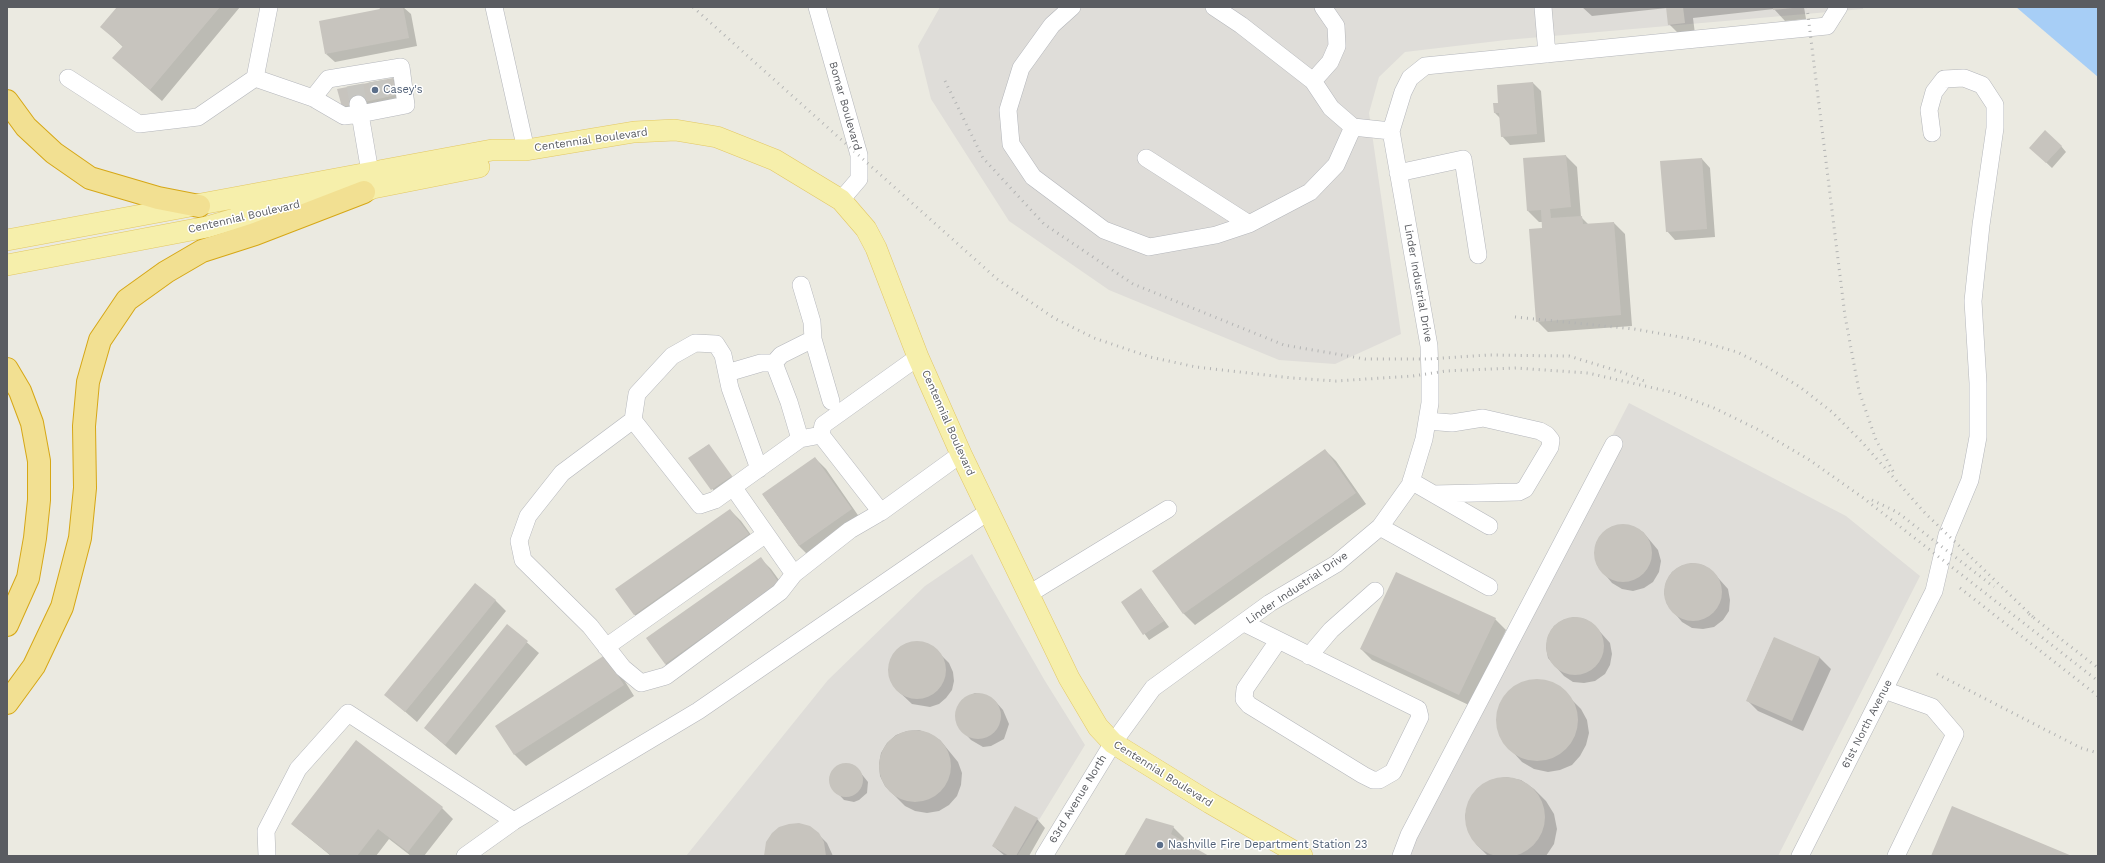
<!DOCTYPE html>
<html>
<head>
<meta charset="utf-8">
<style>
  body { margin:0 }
  #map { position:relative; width:2105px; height:863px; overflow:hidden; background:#ebeae1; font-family:"Work Sans",sans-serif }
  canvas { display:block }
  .frame { position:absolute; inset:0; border:8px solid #5a5c61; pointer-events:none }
</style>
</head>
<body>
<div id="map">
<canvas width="2105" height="863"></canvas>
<div class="frame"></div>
</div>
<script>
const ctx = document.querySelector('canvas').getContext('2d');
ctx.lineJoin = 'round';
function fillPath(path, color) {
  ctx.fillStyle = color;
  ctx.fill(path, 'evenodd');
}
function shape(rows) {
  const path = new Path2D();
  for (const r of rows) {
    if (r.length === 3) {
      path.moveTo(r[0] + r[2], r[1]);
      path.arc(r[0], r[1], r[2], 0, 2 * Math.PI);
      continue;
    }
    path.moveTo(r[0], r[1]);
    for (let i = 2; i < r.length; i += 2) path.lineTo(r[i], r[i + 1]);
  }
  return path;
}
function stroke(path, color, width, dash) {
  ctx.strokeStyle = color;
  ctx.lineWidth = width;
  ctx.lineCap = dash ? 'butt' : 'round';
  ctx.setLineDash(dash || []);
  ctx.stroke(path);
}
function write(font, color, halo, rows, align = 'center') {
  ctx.font = font + ' "Work Sans",sans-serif';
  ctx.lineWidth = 3;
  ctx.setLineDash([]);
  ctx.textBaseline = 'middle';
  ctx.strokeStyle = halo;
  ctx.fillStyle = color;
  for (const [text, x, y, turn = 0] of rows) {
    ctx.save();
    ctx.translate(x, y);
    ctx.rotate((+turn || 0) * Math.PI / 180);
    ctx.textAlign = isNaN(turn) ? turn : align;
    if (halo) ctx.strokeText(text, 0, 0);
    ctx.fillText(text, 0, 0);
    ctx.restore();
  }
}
fillPath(shape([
  [940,7,1863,7,1863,9,1506,40,1405,52,1379,77,1369,113,1401,334,1335,364,1279,360,1109,290,1009,221,931,99,918,46],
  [1629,403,1846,516,1920,576,1778,856,1395,856],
  [972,554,1045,681,1085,745,1017,856,686,856,828,680,925,586]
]), '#dfddd9');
fillPath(shape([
  [2016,7,2098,7,2098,77]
]), '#a7cef6');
fillPath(shape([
  [119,7,240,7,162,101,113,58,123,47,102,27],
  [380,7,403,7,411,14,417,46,335,62,326,54,382,10],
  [1582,7,1804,7,1806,19,1785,21,1774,9,1693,18,1695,34,1680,35,1669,24,1667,8,1592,16],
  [393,79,398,85,401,100,348,112,342,106],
  [1533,83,1541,91,1545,142,1510,145,1502,136,1500,118,1495,113,1499,104],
  [2061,146,2066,152,2052,168,2036,153],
  [1566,156,1577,167,1581,217,1589,225,1614,223,1625,234,1632,326,1548,332,1537,321,1543,222,1539,222,1528,211,1524,159],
  [1702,159,1710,168,1715,237,1675,240,1667,231],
  [708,445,736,482,717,495,690,458],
  [1325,450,1336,461,1366,504,1195,625,1184,614,1153,571],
  [815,458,826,469,862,521,810,557,799,546,763,495],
  [730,510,741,521,759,546,645,625,634,614],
  [1622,525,1633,527,1643,532,1658,550,1661,561,1659,572,1653,582,1644,588,1633,591,1622,589,1612,583,1597,565,1595,554,1596,543,1602,534,1611,527],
  [760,558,771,569,789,594,676,674,665,664],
  [1692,563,1703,565,1712,571,1728,589,1730,600,1729,611,1723,620,1714,627,1703,629,1692,628,1682,622,1667,604,1664,593,1666,582,1672,572,1681,566],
  [1141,589,1169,627,1149,640,1122,603],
  [495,600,506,611,417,722,386,695],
  [1574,617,1585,619,1594,625,1610,643,1612,654,1610,665,1605,674,1595,681,1584,683,1573,682,1564,676,1548,658,1546,647,1548,636,1554,626,1563,620],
  [1495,619,1506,630,1471,706,1372,660,1361,649],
  [508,626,539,653,456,755,425,728],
  [1774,638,1820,658,1831,669,1803,731,1758,711,1747,700],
  [915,643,924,643,933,647,949,663,953,672,954,681,952,690,946,698,939,704,930,707,912,704,896,689,889,673,889,665,898,649],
  [616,667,634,696,526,766,515,755,497,726],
  [1538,681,1550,683,1561,689,1581,709,1587,720,1589,733,1586,745,1580,756,1572,765,1560,770,1548,772,1534,769,1522,762,1502,740,1497,727,1498,713,1503,700,1512,690,1524,683],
  [975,693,981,694,995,701,1003,710,1009,724,1004,739,991,746,983,747,971,740,958,726,956,712,962,700],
  [919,730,930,734,940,740,958,762,962,773,961,785,957,796,949,805,939,811,927,813,915,811,905,806,885,786,880,776,879,764,881,753,887,743,896,735,907,731],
  [356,741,442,808,453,819,424,856,411,856,389,839,376,856,331,856,292,824],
  [841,764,851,764,856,767,868,782,867,793,859,800,854,802,844,800,831,786,830,776,833,771],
  [1506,777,1521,780,1534,789,1546,801,1554,814,1557,829,1554,844,1546,856,1488,856,1477,845,1468,831,1465,816,1469,801,1478,788,1491,780],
  [1037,819,1045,828,1029,856,1005,856,993,846],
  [1173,827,1184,838,1183,842,1207,856,1125,856],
  [818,834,827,843,833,856,765,856]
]), '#0003');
fillPath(shape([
  [117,7,220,7,150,90,112,58,123,46,100,27],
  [379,7,403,7,409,38,325,54,319,21,380,9],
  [1666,7,1683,7,1685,23,1668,25],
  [1773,7,1793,7,1793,8,1773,10],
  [393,78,396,95,342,107,337,89],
  [1533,82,1537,134,1501,137,1499,113,1494,113,1493,103,1498,103,1497,85],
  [2045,130,2062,146,2046,163,2029,148],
  [1566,155,1571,207,1550,209,1551,218,1582,216,1583,224,1614,222,1621,315,1536,322,1529,229,1542,228,1541,210,1527,211,1523,158],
  [1702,158,1707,229,1666,232,1660,161],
  [709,444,732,476,711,490,688,458],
  [1325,449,1356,493,1183,614,1152,571],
  [815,457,852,509,799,546,762,494],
  [730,509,749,534,634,615,615,589],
  [1623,553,29],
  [761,557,779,583,665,664,646,638],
  [1693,592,29],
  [1396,572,1496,618,1459,695,1360,649],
  [475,583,496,600,405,712,384,695],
  [1141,588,1164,621,1143,635,1121,602],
  [1575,646,29],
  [507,624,528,641,445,745,424,728],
  [1774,637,1820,657,1792,721,1746,701],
  [917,670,29],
  [605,655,624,685,514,755,495,726],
  [1537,720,41],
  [978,716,23],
  [915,766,36],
  [356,740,443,807,408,852,378,829,357,856,332,856,291,824],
  [846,780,17],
  [1505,817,40],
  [1015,806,1038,818,1016,856,1009,856,992,846],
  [1952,806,2072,856,1931,856],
  [1146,818,1174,826,1171,834,1209,856,1124,856],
  [799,823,810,826,819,833,824,842,826,856,764,856,766,842,772,833,779,827,789,824]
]), '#c7c4be');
stroke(shape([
  [377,81,380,99],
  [355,85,358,103]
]), '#c7c6c1', 17, [17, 8]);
const minor = shape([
  [269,7,255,78,313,98,344,116,360,114,372,184],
  [494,7,526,150],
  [817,7,859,155,859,179,841,200],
  [1072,7,1052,25,1021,68,1008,110,1011,144,1033,177,1104,230,1149,247,1216,235,1249,224,1310,192,1336,165,1353,127],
  [1214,7,1241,25,1313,81,1331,108,1353,127,1391,131],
  [1543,7,1547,54],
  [68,78,139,124,198,117,255,78],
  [1313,81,1330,62,1337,46,1336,26,1323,7],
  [313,98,328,79,401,67,406,105,360,114,358,104],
  [1146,158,1249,224],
  [1398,173,1463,159,1478,255],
  [813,339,831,401],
  [918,357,823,425,821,435,881,512,961,454],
  [774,363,781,355,813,339,812,322,801,285],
  [727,373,761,363,774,363,789,402,800,439],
  [633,420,562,473,528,516,519,541,523,560,590,626,623,668,641,683,666,676,780,592,794,574,850,530,881,512],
  [1427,421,1452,423,1483,418,1540,431,1547,435,1551,440,1550,447,1525,489,1519,492,1434,494],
  [759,469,730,388,723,355,716,344,695,343,672,356,637,394,633,420,700,505,715,500,800,439,821,435],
  [1411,481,1489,526],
  [733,487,794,574],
  [1380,527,1489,587],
  [1029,594,1168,509],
  [1244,623,1418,709,1420,717,1393,772,1379,780,1373,780,1363,775,1249,705,1244,699,1245,689,1278,641],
  [606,647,766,534],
  [1309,656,1331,630,1375,591],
  [1884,690,1932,707,1955,734,1896,856],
  [267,856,266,831,298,769,348,713,514,821],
  [465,856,514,821,698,711,989,511],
  [1044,856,1113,743,1153,688,1270,603,1336,564,1380,527,1410,485,1424,439,1430,403,1430,374,1429,346,1391,131,1403,92,1410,78,1425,66,1827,26,1839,7],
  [1401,856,1409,835,1614,444],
  [1800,856,1934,591,1947,535,1970,480,1978,437,1978,383,1973,301,1981,225,1995,128,1995,105,1982,85,1964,78,1944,79,1934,92,1929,110,1932,133]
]);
const major = shape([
  [7,240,492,150,526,150,634,132,675,130,717,137,775,160,841,200,866,229,876,248,918,357,961,454,1069,678,1098,727,1113,743,1210,803,1302,856],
  [7,265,207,227,272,208,364,192,373,188,479,167]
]);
const highway = shape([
  [7,101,26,127,54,153,90,178,158,198,199,206],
  [7,369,20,391,32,423,39,461,39,500,35,538,28,578,7,625],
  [7,703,34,666,62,607,80,538,85,488,84,426,88,382,100,340,127,300,166,272,202,251,255,234,364,192]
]);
stroke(minor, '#b4b6bb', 18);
stroke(major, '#e2c763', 22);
stroke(highway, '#d6a716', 24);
stroke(minor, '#fff', 17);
stroke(major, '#f6efab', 21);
stroke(highway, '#f2e092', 22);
stroke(shape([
  [693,7,997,279,1054,318,1094,338,1150,357,1196,367,1292,378,1336,381,1413,376,1446,371,1516,368,1588,373,1671,392,1714,408,1757,429,1808,459,1862,497,2098,681],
  [1807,7,1845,316,1859,391,1876,440,1894,473],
  [945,81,983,158,1044,224,1133,284,1284,345,1365,359,1429,359,1488,355,1569,356,1621,372,1647,382],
  [1515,317,1634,329,1692,339,1737,352,1765,366,1800,387,1832,412,1861,441,1925,513,2033,617],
  [1872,500,1897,512,1994,587],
  [1960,588,2098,696],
  [2029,614,2098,668],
  [1937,674,2081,748,2098,753]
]), '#b2b3b3', 3, [1, 5]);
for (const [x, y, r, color] of [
  [375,90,4,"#5c6f8a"],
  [1160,845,4,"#5c6f8a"]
]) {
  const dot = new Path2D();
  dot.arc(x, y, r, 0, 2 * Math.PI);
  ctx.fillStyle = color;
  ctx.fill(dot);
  stroke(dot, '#fff', 1.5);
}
write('11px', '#4e5e75', '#fff', [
  ["Casey's",383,90],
  ["Nashville Fire Department Station 23",1168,845]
], 'left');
write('11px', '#5a5c61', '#fff', [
  ["Bomar Boulevard",845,106,74],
  ["Centennial Boulevard",591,140,-8],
  ["Centennial Boulevard",244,217,-13],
  ["Linder Industrial Drive",1418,283,80],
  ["Centennial Boulevard",948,423,66],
  ["Linder Industrial Drive",1297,588,-34],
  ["61st North Avenue",1867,724,-63],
  ["Centennial Boulevard",1163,774,32],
  ["63rd Avenue North",1078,799,-59]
]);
</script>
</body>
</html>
